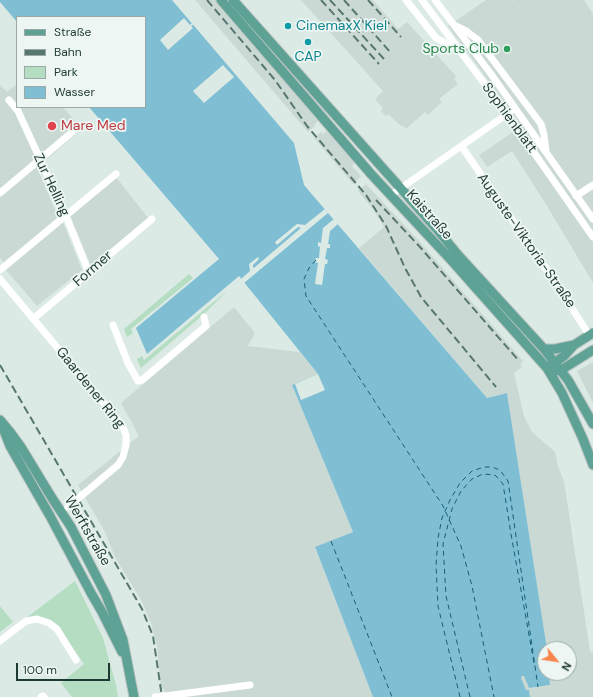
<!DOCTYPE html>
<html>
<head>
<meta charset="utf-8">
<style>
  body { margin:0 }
  #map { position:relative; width:593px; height:697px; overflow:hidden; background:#dceae5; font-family:"DM Sans",sans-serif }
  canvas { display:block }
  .legend { position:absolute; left:16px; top:16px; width:130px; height:92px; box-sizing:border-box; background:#edf6f2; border:1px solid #9aaaa6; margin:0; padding:5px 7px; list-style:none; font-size:12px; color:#1e3934 }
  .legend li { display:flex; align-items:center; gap:8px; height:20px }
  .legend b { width:20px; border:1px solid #9aaaa6 }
  .north { position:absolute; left:537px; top:641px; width:40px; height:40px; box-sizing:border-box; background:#edf6f2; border:1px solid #9aaaa6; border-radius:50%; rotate:120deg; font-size:11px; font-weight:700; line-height:16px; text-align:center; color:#1e3934 }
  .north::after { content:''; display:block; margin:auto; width:14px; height:18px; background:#f9844b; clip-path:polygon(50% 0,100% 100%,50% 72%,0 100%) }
  .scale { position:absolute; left:16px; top:663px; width:94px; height:18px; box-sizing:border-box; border:2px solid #1e3934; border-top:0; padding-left:5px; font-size:12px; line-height:14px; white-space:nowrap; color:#1e3934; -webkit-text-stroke:3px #edf6f2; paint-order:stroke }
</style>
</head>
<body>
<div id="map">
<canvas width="593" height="697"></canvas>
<ul class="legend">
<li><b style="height:5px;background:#5ea296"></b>Straße</li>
<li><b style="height:5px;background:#587670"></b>Bahn</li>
<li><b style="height:11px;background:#b4ddc2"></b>Park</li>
<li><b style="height:11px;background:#80bfd3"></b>Wasser</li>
</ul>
<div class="north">N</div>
<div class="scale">100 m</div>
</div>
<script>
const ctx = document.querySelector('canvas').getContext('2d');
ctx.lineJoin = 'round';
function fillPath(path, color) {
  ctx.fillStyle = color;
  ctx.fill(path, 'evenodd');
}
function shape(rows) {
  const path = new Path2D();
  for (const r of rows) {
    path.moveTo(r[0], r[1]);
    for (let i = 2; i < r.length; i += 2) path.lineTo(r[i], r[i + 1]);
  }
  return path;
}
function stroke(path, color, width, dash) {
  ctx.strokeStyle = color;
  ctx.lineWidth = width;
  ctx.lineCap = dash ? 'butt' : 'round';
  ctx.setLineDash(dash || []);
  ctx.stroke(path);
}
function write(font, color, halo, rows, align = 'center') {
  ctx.font = font + ' "DM Sans",sans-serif';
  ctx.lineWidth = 3.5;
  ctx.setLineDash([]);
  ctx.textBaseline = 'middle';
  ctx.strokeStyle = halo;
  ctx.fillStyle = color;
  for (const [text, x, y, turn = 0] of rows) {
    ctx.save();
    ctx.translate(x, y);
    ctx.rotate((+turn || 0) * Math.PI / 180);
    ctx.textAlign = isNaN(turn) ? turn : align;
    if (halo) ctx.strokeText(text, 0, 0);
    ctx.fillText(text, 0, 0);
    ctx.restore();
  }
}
fillPath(shape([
  [195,0,216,0,319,120,314,125,315,126,308,132],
  [301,0,373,0,398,29,407,22,456,76,454,79,458,84,439,99,442,102,428,115,425,112,406,129,402,125,401,126,388,114,386,116,381,111,383,108,375,99,383,91],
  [486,0,511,0,512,1,514,0,584,0,593,14,593,283,547,206,512,151,487,167,479,155,522,126,448,26],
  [17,84,17,107,63,107,82,129,37,168,58,217,4,263,0,258,0,85,7,92],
  [328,130,355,162,352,166,361,176,353,184,314,138,321,132,323,134],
  [116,177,148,218,91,266,70,215],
  [366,184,420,242,523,361,520,365,522,367,514,373,524,416,532,432,555,452,558,467,564,481,590,651,593,653,593,697,530,697,529,690,526,691,521,678,522,676,524,676,530,688,550,685,549,673,569,673,569,649,547,649,507,393,487,398,359,248,384,227,373,209,358,191],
  [63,222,82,270,37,306,6,270],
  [234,307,255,333,248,346,300,352,318,374,292,385,353,532,315,548,373,697,165,697,164,689,161,689,157,646,151,623,141,600,115,557,105,532,78,485,139,436,121,403],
  [593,362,593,403,577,371]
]), '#cbd9d4');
fillPath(shape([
  [189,274,193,278,131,329,133,333,127,337,124,329],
  [228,290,203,315,141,368,137,359,142,356,144,360],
  [75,581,103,638,116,685,118,697,72,697,61,683,84,664,57,625,42,617,26,618],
  [0,606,13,622,0,632]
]), '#b4ddc2');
fillPath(shape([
  [0,0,172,0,294,143,304,185,487,398,507,393,547,649,545,649,545,673,549,673,550,685,529,688,524,676,522,676,521,678,526,690,529,690,530,697,373,697,315,547,353,532,292,385,318,374,239,276,147,354,136,328,219,259,89,107,145,107,145,17,17,17,17,22,0,2]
]), '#80bfd3');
fillPath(shape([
  [184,18,190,25,192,23,193,25,191,26,193,28,168,50,160,40],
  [223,65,234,77,204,103,193,91],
  [325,209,328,213,244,283,241,279,250,271,249,264,258,257,259,259,253,265,253,268,255,267,301,228,298,227,277,245,275,242,297,224,305,225],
  [334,219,338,224,330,231,328,244,330,244,330,248,327,248,325,259,328,260,327,264,325,264,322,285,315,284,318,263,315,262,316,258,319,258,320,247,318,246,318,242,321,243,323,228],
  [318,374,325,390,301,400,295,384]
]), '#dceae5');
stroke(shape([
  [316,260,309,268,304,279,306,296,443,506,461,546,472,586,494,697],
  [331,541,392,697],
  [460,697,438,606,436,565,438,538,442,518,450,500,460,483,472,471,484,467,492,467,500,470,508,481,538,687],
  [470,697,446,596,443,544,452,509,461,491,472,479,483,474,495,475,503,484,511,534,534,663]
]), '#165f77', 1, [5, 4]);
const major = shape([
  [221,0,371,174,452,261,547,368,562,393,583,439,593,465],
  [233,0,436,228,458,255,544,349,568,380,593,424],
  [544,349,555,349,574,345],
  [550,366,564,356,574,345,593,333],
  [555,371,561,370,593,350],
  [0,420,10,432,21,447,52,498,71,527,106,595,123,640,134,697],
  [1,423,10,446,50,516,91,593,102,612,122,652]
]);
stroke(major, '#bcc4c2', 11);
stroke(shape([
  [406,0,436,38,459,50],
  [422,0,507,114,593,237],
  [435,0,491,74,593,219],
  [454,25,466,31,478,40,541,124,544,135,546,151],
  [9,100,18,111,66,216,89,273],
  [462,147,560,289,589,335],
  [0,193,77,128],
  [391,195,510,112],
  [576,196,593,185],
  [0,270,116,174],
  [0,279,122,425,126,435,126,445,123,457,118,465],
  [33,319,152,219],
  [113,325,128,363,138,381,142,380,206,326,204,317],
  [0,641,26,621,37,619,49,623,57,629,76,660],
  [165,696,250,685],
  [41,697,43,696,44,697]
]), '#fff', 7);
stroke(major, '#5ea296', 9);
stroke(shape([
  [207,0,275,80,307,126,366,195,386,226,405,268,421,297,496,387],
  [321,0,379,64],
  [330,0,384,59],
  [344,0,391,53],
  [368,0,401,37],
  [376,200,420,247,519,361],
  [0,365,142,609,153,636,162,697]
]), '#587670', 2, [8, 4]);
stroke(shape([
  [68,507,118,465],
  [155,697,165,696]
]), '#fff', 7);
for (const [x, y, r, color] of [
  [288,26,4,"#0f9aa8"],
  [308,42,4,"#0f9aa8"],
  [507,49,4,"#2e9e5b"],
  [52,126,5,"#e0444e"]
]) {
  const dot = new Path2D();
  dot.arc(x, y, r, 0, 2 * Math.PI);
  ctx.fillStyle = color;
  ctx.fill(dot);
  stroke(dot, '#edf6f2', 1.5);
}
write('14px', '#0d838f', '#edf6f2', [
  ["CinemaxX Kiel",296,26],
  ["CAP",308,57,"center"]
], 'left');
write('14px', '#27864d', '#edf6f2', [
  ["Sports Club",499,49]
], 'right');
write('14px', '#1e3934', '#edf6f2', [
  ["Sophienblatt",509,118,54],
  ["Zur Helling",51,185,65],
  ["Kaistraße",429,215,48],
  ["Auguste-Viktoria-Straße",526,241,55],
  ["Former",93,269,-41],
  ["Gaardener Ring",90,388,51],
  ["Werftstraße",87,531,60]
]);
write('14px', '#be3a42', '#edf6f2', [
  ["Mare Med",61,126]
], 'left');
</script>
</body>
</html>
